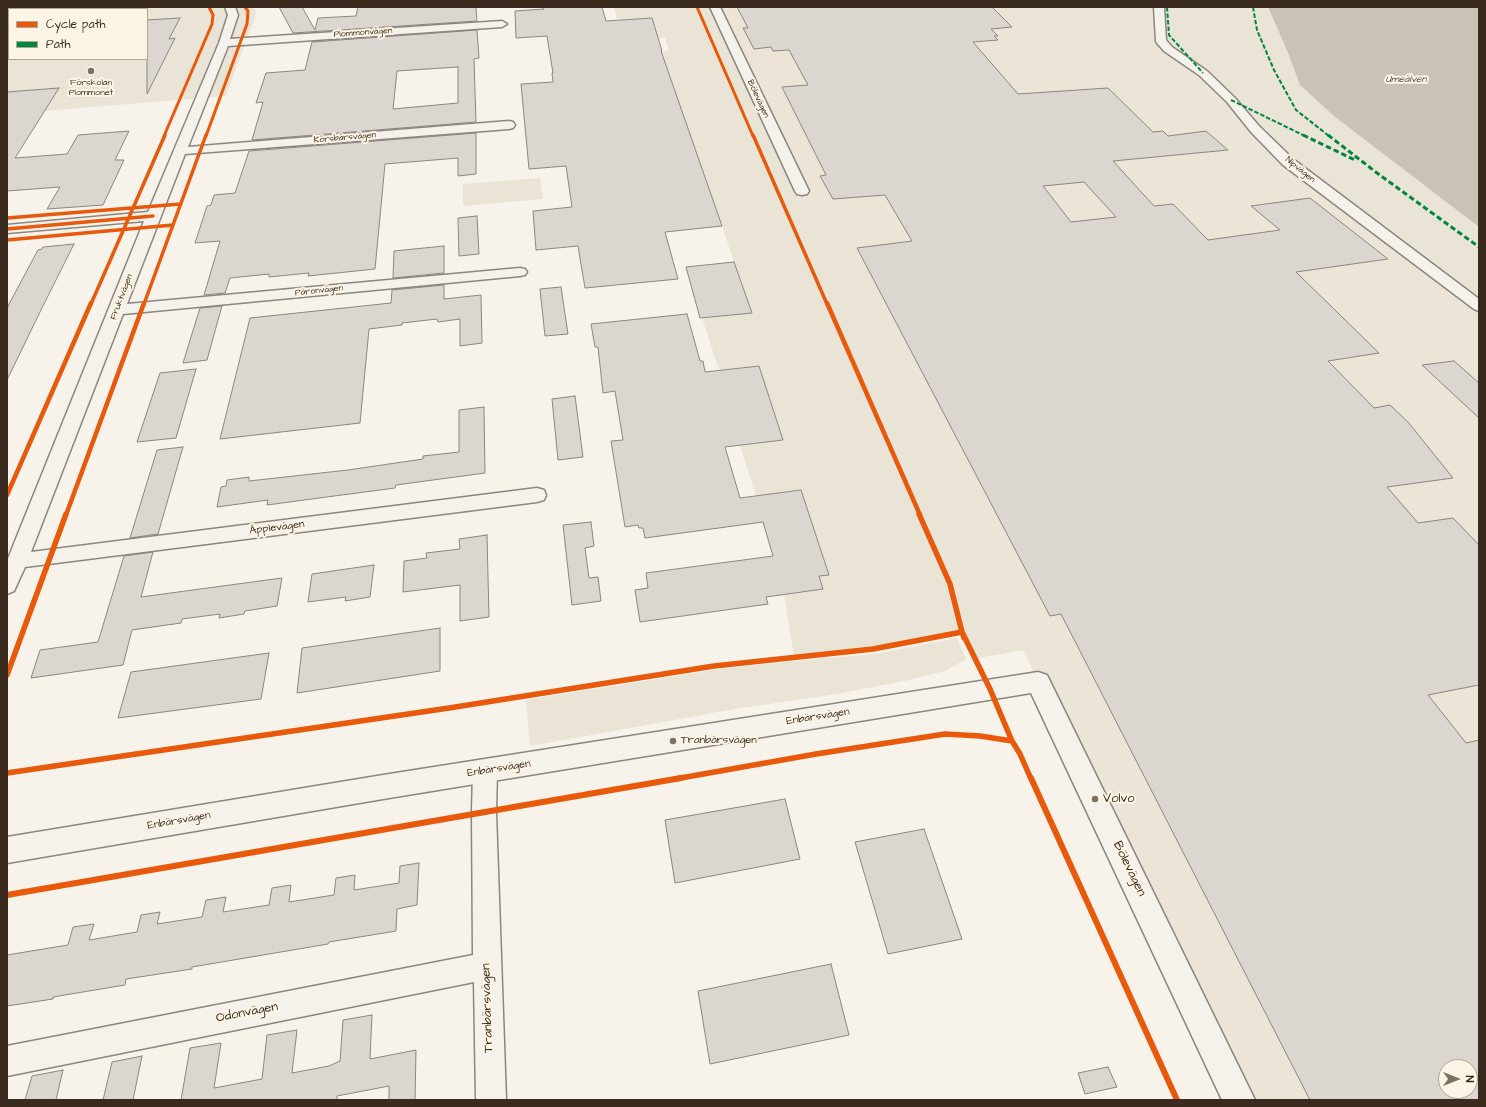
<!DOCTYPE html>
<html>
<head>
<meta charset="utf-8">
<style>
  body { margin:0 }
  #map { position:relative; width:1486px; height:1107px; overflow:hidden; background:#f7f3ea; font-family:"Architects Daughter",sans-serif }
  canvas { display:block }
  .frame { position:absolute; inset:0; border:8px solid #3b2a1e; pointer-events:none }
  .legend { position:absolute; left:8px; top:8px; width:140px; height:52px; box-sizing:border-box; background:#fcf5e5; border:1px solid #afa495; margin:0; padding:5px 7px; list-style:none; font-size:12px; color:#3b2a1e }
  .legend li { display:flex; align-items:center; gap:8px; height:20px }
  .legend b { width:20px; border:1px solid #afa495 }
  .north { position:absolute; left:1438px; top:1059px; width:40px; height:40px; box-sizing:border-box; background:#fcf5e5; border:1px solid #afa495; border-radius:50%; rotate:90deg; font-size:11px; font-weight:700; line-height:16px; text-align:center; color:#3b2a1e }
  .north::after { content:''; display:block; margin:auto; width:14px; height:18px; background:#7d7065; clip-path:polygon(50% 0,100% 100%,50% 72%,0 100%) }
</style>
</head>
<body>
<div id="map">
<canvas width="1486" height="1107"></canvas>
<div class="frame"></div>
<ul class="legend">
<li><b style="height:5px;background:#e8590c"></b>Cycle path</li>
<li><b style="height:5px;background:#00873e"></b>Path</li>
</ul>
<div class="north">N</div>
</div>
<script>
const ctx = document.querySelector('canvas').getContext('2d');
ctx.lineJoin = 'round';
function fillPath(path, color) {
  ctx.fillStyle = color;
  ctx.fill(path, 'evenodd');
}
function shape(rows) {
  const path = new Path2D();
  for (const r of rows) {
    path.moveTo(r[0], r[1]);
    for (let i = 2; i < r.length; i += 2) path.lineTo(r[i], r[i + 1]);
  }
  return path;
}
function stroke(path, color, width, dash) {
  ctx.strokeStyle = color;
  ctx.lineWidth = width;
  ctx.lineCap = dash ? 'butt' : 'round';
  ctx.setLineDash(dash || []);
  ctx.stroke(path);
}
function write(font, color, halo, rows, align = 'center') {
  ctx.font = font + ' "Architects Daughter",sans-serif';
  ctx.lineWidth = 4;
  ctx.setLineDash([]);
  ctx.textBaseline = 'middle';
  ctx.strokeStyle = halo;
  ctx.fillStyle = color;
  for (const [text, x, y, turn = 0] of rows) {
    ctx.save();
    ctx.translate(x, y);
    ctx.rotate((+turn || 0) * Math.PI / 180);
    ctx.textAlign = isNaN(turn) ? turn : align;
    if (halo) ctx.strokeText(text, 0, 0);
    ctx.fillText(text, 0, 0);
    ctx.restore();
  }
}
fillPath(shape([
  [715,7,1159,7,1479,306,1479,1100,1239,1100],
  [1446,1067,1470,1067,1470,1091,1446,1091]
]), '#ebe4d7');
fillPath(shape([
  [7,7,251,7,257,11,226,96,7,114],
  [9,9,147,9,147,59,9,59],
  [614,7,715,7,1024,650,974,659,962,632,873,649,794,657,784,594,819,576,829,574,801,490,756,496,740,446,783,440,759,366,719,370,702,318,751,312,708,185,626,54,669,51,665,38,658,39,652,18,617,19],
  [1159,7,1268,7,1288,53,1300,85,1335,117,1479,227,1479,306,1288,162,1231,100,1161,41],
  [540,178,543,199,463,206,463,184],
  [957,638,966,659,945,671,909,680,837,694,735,709,530,746,526,700,714,670,794,661,875,654]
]), '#eae4d7');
fillPath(shape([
  [1268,7,1479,7,1479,227,1335,117,1300,85,1288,53]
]), '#cac2b5');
const building = shape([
  [279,7,302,7,315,30,318,18,356,16,358,7,476,7,477,21,293,33,279,7],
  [543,7,602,7,606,21,652,18,662,51,661,51,722,226,665,232,678,279,585,288,578,246,536,250,533,211,572,207,566,166,529,169,521,84,553,82,552,73,553,73,547,36,516,38,515,11,544,9,543,7],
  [737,7,992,7,1012,27,991,29,998,36,994,36,998,40,973,42,1018,94,1108,88,1153,132,1163,131,1168,136,1206,131,1228,150,1113,161,1154,206,1173,204,1208,240,1280,230,1251,206,1310,198,1388,259,1296,272,1379,353,1328,361,1374,408,1390,405,1408,422,1453,478,1387,487,1418,523,1453,518,1479,545,1479,685,1428,695,1466,743,1479,740,1479,1100,1310,1100,1061,614,1050,616,857,248,912,241,885,195,833,199,820,176,826,175,782,87,808,85,789,50,773,51,771,47,754,49,743,28,748,28,737,7],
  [1084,182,1116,217,1071,222,1043,186,1084,182],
  [1446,1067,1470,1067,1470,1091,1446,1091,1446,1067],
  [180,18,169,39,175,38,147,94,147,20,180,18],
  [477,30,479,58,474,59,476,122,252,140,263,102,256,103,266,73,305,70,312,42,477,30],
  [458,67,458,103,393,109,397,71,458,67],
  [59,88,15,158,67,154,78,135,129,131,115,160,124,160,103,205,47,209,60,187,7,191,7,92,59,88],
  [476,133,476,174,458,176,458,158,385,164,375,269,308,276,309,273,269,277,269,274,230,278,225,293,204,295,220,241,195,243,207,206,211,205,214,195,235,193,249,151,476,133],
  [477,216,479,254,459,256,458,218,477,216],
  [74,244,40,312,7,380,7,309,9,304,38,250,42,249,43,247,74,244],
  [444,246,444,273,393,278,394,251,444,246],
  [734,262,752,313,700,318,686,267,734,262],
  [444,285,444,299,481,295,482,343,460,346,460,319,438,322,437,319,402,323,402,325,369,329,360,423,220,439,250,318,391,303,392,290,444,285],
  [561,287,568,334,545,336,540,289,561,287],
  [222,306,207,360,183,363,200,308,222,306],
  [687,314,700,361,703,361,705,372,759,366,783,440,725,447,740,498,801,490,829,575,819,576,823,589,766,597,768,604,640,622,635,590,648,588,646,573,773,556,763,522,645,538,643,528,639,528,638,525,625,527,611,441,623,440,615,391,603,393,598,347,595,347,591,324,687,314],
  [1454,361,1479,383,1479,418,1422,365,1454,361],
  [196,369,176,438,137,442,160,373,196,369],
  [575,396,583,457,558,460,552,399,575,396],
  [484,407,485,473,396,485,395,488,319,498,267,505,268,500,217,507,221,487,226,486,227,480,249,477,249,481,348,470,423,459,423,456,459,452,459,410,484,407],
  [183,447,158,534,130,538,157,450,183,447],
  [591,522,594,546,585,548,589,578,598,577,601,601,572,605,563,525,591,522],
  [487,535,489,617,460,621,460,585,403,592,404,561,427,558,426,553,460,549,459,539,487,535],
  [153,552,141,597,282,578,277,606,245,611,244,614,219,618,220,614,182,619,181,623,132,630,123,665,31,678,40,650,98,642,124,556,153,552],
  [374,565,370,597,345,601,346,597,308,602,312,574,374,565],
  [440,628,440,671,297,693,302,648,440,628],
  [269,653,261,699,118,718,131,672,269,653],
  [785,799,800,859,675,883,665,820,785,799],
  [924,829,962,939,888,954,855,842,924,829],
  [419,863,417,905,397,909,396,931,329,942,328,944,192,967,192,969,126,979,125,985,53,997,53,999,7,1006,7,955,68,945,73,927,94,924,89,940,137,932,141,915,160,912,157,924,202,917,206,900,226,897,223,912,269,905,272,888,291,885,289,902,334,895,336,878,355,875,354,890,399,883,400,866,419,863],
  [831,964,849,1035,710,1064,698,991,831,964],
  [372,1015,370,1059,416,1050,415,1100,389,1100,389,1086,337,1096,337,1100,181,1100,190,1048,221,1043,214,1088,262,1079,267,1035,297,1030,292,1073,329,1066,340,1061,343,1020,372,1015],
  [142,1056,133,1100,103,1100,112,1062,142,1056],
  [1108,1067,1117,1087,1085,1094,1078,1073,1108,1067],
  [63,1070,56,1100,25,1100,32,1076,63,1070]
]);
fillPath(building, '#dbd7d0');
stroke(building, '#8b867f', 1);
const street = shape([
  [225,7,235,7,238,15,230,39,502,21,507,24,502,27,228,46,188,147,509,121,513,122,515,125,513,128,509,129,185,154,127,304,520,268,525,269,527,272,525,275,520,276,123,314,31,552,537,488,544,490,546,495,544,500,537,502,25,567,14,591,7,594,7,561,144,221,7,233,7,225,148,212,219,43,228,15,225,7],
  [710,7,720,7,809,191,807,194,802,195,797,194,795,191,710,7],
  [1154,7,1164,7,1166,40,1172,47,1207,71,1235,98,1259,126,1293,159,1479,299,1479,311,1474,309,1283,165,1251,132,1227,102,1199,75,1164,51,1157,43,1156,41,1154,7],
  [485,760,493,764,497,771,496,812,506,1100,476,1100,474,982,7,1076,7,1046,473,955,472,812,473,771,477,764,485,760]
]);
const secondary = shape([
  [1038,672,1047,675,1255,1100,1222,1100,1031,693,383,799,7,863,7,837,383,775,1038,672]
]);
stroke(street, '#8b867f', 3);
stroke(secondary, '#8b867f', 3);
fillPath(street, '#f5f2ec');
fillPath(secondary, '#f5f2ec');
stroke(shape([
  [1167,7,1169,35,1203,73],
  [1253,7,1257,30,1274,70,1296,110,1329,136],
  [1231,100,1305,136]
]), '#00873e', 2, [4.5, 2]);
stroke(shape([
  [1303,135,1355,160],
  [1328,135,1377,173,1479,247]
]), '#00873e', 3, [5.5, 3]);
stroke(shape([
  [697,7,753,136],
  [164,136,212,24,213,15,209,7],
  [206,136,247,24,248,11,245,7]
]), '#e8590c', 3);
stroke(shape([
  [753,135,827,304],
  [7,218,181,204],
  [7,229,153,216],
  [7,240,173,225],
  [91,304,165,135],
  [144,304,206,135]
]), '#e8590c', 3.5);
stroke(shape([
  [827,303,920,515],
  [7,495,91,303],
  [66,515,144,303]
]), '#e8590c', 4.5);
stroke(shape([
  [919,514,950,584,962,632,990,689,1012,741,1020,754,1031,779],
  [7,675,66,514],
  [7,773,449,708,714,666,873,649,962,632,964,638],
  [675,779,816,754,945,734,980,736,1012,741]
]), '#e8590c', 5.5);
stroke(shape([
  [1031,778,1177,1100],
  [7,895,681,778]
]), '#e8590c', 6);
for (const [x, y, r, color] of [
  [91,71,4,"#7d7065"],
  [673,741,4,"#7d7065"],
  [1095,799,4,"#7d7065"]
]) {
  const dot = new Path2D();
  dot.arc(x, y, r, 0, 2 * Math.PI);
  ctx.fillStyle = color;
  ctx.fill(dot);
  stroke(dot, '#fcf5e5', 1.5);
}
write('9px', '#3b2a1e', '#fcf5e5', [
  ["Plommonvägen",363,33,-4],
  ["Bölevägen",758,99,65],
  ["Körsbärsvägen",345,138,-5],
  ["Nipvägen",1300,170,39],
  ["Päronvägen",319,291,-6],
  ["Fruktvägen",122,297,-69]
]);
write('9px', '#3b2a1e', '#fcf5e5', [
  ["Förskolan",91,83],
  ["Plommonet",91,93]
]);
write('italic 10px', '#605144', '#fcf5e5', [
  ["Umeälven",1406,80]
]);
write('11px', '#3b2a1e', '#fcf5e5', [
  ["Äpplevägen",277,528,-7],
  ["Enbärsvägen",818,717,-9],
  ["Enbärsvägen",499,769,-9],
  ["Enbärsvägen",179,821,-10]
]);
write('11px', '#3b2a1e', '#fcf5e5', [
  ["Tranbärsvägen",681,741]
], 'left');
write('13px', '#3b2a1e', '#fcf5e5', [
  ["Volvo",1103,799]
], 'left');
write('13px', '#3b2a1e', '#fcf5e5', [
  ["Bölevägen",1129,869,64],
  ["Tranbärsvägen",488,1008,-92],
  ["Odonvägen",247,1013,-11]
]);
</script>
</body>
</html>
